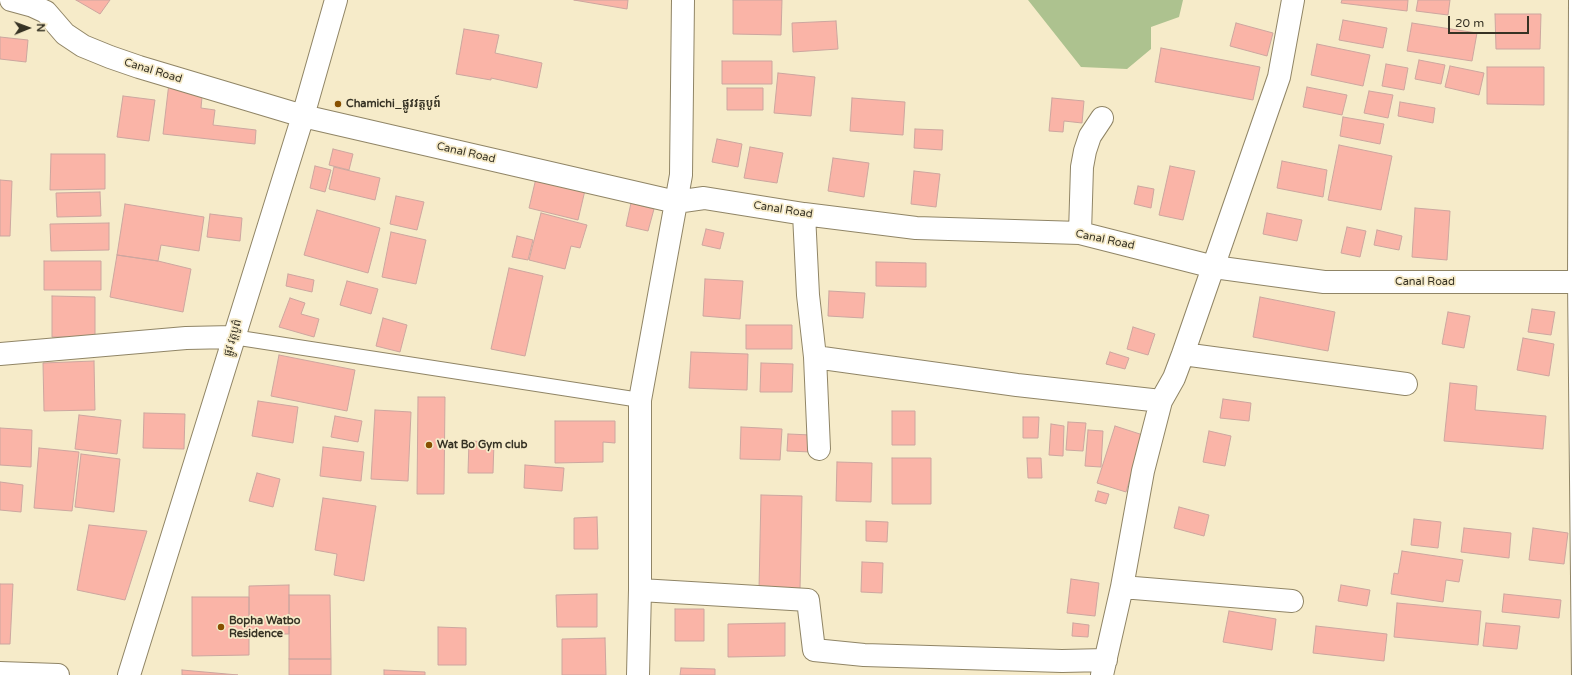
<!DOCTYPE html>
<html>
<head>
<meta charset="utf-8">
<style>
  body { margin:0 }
  #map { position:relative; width:1586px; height:675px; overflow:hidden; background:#f6ebc9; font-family:"Varela Round",sans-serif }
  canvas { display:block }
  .north { position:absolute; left:8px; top:8px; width:40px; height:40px; -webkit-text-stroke:3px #f6ebc9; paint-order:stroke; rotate:89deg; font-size:11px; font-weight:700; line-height:16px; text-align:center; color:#363224 }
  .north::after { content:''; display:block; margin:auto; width:14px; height:18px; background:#363224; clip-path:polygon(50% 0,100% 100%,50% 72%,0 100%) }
  .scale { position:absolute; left:1448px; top:16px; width:81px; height:18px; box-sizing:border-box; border:2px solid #363224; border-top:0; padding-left:5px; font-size:12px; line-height:14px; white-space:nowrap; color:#363224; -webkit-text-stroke:3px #f6ebc9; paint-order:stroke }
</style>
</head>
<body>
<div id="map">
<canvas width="1586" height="675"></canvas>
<div class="north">N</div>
<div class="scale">20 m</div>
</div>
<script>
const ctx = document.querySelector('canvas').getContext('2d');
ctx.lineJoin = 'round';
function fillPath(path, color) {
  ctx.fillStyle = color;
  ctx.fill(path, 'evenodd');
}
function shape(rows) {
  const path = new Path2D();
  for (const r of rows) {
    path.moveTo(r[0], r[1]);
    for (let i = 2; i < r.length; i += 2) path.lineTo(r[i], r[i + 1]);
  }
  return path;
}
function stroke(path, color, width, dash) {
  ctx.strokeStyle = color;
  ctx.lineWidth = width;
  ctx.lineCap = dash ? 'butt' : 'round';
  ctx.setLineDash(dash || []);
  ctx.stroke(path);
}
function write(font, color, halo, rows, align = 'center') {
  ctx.font = font + ' "Varela Round","Noto Sans Khmer",sans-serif';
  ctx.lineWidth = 3.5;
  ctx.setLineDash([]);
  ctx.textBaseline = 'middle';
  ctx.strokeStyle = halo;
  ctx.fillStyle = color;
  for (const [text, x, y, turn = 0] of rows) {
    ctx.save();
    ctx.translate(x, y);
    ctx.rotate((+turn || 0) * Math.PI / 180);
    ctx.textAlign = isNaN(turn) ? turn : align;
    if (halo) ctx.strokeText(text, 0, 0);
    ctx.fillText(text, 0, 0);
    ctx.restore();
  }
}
fillPath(shape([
  [1028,0,1183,0,1179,17,1151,27,1151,49,1127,69,1081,67]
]), '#adc28f');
const building = shape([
  [76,0,110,0,100,14,76,0],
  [574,0,628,0,627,9,574,0],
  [733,0,782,0,781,35,733,34,733,0],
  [1342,0,1408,0,1407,11,1341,3,1342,0],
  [1418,0,1450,0,1448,15,1416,11,1418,0],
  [1495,14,1541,14,1540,49,1496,49,1495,14],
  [1343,20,1387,28,1383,48,1339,40,1343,20],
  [836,21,838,49,793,52,792,23,836,21],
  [1236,23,1273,33,1267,56,1230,46,1236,23],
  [1412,23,1477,33,1472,61,1407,51,1412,23],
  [464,29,499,35,495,53,542,63,537,88,491,78,491,80,456,74,464,29],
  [0,37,28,40,26,62,0,59,0,37],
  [1317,44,1370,55,1363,86,1311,75,1317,44],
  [1161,48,1260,67,1253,100,1155,82,1161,48],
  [1419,60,1445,65,1441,84,1415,79,1419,60],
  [722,61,772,61,772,84,722,84,722,61],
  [1386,64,1408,68,1404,90,1382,86,1386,64],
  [1450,66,1484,73,1479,95,1445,87,1450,66],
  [1487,67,1544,67,1544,105,1487,104,1487,67],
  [778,73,815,77,811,116,774,113,778,73],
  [169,83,203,86,201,108,215,110,213,125,256,130,255,144,163,134,169,83],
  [1307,87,1347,95,1342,115,1303,107,1307,87],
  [727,88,763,88,763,110,727,110,727,88],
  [1369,91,1393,95,1388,118,1364,113,1369,91],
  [123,96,155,100,149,141,117,137,123,96],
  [852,98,905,102,903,135,850,131,852,98],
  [1052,98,1084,101,1082,123,1064,121,1063,132,1049,131,1052,98],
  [1400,102,1435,108,1433,123,1398,116,1400,102],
  [1343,117,1384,124,1380,144,1340,136,1343,117],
  [915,129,943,130,942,150,914,148,915,129],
  [717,139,742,144,738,167,712,162,717,139],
  [1339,145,1392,156,1381,210,1328,200,1339,145],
  [750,147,783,153,777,183,744,178,750,147],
  [333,149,353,154,349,170,329,165,333,149],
  [51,154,105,154,105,189,50,190,51,154],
  [833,158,869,163,864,197,828,191,833,158],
  [1282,161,1327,170,1323,197,1277,188,1282,161],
  [315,166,331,170,325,192,310,188,315,166],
  [1170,166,1195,171,1183,220,1159,215,1170,166],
  [334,167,380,178,375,200,329,189,334,167],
  [914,171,940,174,936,207,911,204,914,171],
  [537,174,586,186,578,220,529,208,537,174],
  [0,180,12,181,10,236,0,236,0,180],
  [1138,186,1154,189,1151,208,1134,204,1138,186],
  [100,192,101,216,57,217,56,193,100,192],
  [396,196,424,202,417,230,390,224,396,196],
  [631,203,654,209,648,231,626,226,631,203],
  [125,204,204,217,199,251,161,245,158,261,117,255,125,204],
  [1415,208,1450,211,1447,260,1412,257,1415,208],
  [317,210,380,228,368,273,304,255,317,210],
  [541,213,587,225,580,248,571,246,565,269,529,260,541,213],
  [1267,213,1302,220,1297,241,1263,234,1267,213],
  [210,214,242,218,240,241,207,237,210,214],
  [109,223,109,250,51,251,50,224,109,223],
  [1347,227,1366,231,1360,257,1341,253,1347,227],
  [706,229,724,233,720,249,702,245,706,229],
  [1377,230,1402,236,1399,250,1374,245,1377,230],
  [391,232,426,240,416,284,382,277,391,232],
  [517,236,533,240,528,260,512,257,517,236],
  [117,255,158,261,191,269,183,312,110,297,117,255],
  [44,261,101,261,101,290,44,290,44,261],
  [876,262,926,263,926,287,876,286,876,262],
  [509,268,543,276,525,356,491,349,509,268],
  [288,274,314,280,312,292,286,286,288,274],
  [705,279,743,281,740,319,703,316,705,279],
  [347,281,378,289,371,314,340,305,347,281],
  [829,291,865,293,863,318,828,316,829,291],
  [52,296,95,297,95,337,52,337,52,296],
  [1260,297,1335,312,1328,351,1253,337,1260,297],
  [290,298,305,303,301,314,319,319,314,337,279,327,290,298],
  [1532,309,1555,312,1551,335,1528,332,1532,309],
  [1448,312,1470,316,1464,348,1442,344,1448,312],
  [383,318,407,325,400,352,376,346,383,318],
  [746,325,792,325,792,349,746,349,746,325],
  [1133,327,1155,334,1148,355,1127,349,1133,327],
  [1523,338,1554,344,1549,376,1517,370,1523,338],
  [691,352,748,354,747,390,689,388,691,352],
  [1110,352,1129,358,1125,369,1106,364,1110,352],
  [279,355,355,370,347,411,271,396,279,355],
  [94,361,95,410,44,411,43,363,94,361],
  [761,363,793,364,792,392,760,392,761,363],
  [1450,383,1477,386,1475,410,1546,416,1543,449,1444,441,1450,383],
  [418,397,445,397,444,494,417,494,418,397],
  [1223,399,1251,403,1249,421,1220,418,1223,399],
  [258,401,298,407,293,443,252,436,258,401],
  [375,410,411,412,408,481,371,479,375,410],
  [892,411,915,411,915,445,892,445,892,411],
  [144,413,185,414,184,449,143,448,144,413],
  [79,415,121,420,117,454,75,449,79,415],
  [335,416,362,421,358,442,331,437,335,416],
  [1023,417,1039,417,1038,438,1023,438,1023,417],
  [555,421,615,421,615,443,603,442,603,462,555,463,555,421],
  [1068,422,1086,423,1083,451,1066,450,1068,422],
  [1051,424,1064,426,1063,456,1049,455,1051,424],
  [1115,426,1143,435,1126,492,1097,483,1115,426],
  [741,427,782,429,780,460,740,459,741,427],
  [0,428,32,430,31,467,0,465,0,428],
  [1088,430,1103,431,1101,467,1085,466,1088,430],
  [1209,431,1231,436,1225,466,1203,462,1209,431],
  [788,434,811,435,811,452,787,451,788,434],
  [469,441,494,442,493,473,468,473,469,441],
  [323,447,364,452,361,481,320,476,323,447],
  [39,448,79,452,72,511,34,508,39,448],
  [81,454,120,459,114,512,75,507,81,454],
  [892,458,931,458,931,504,892,504,892,458],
  [1027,458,1041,458,1042,478,1028,478,1027,458],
  [837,462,872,463,871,502,836,501,837,462],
  [525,465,564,468,562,491,524,488,525,465],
  [257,473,280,479,273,507,249,501,257,473],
  [0,482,23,485,21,512,0,510,0,482],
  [1098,491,1109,494,1106,504,1095,501,1098,491],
  [761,495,802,496,800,590,759,589,761,495],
  [323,498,376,506,364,581,334,575,337,554,315,550,323,498],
  [1179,507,1209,515,1204,536,1174,528,1179,507],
  [597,517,598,549,574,549,574,518,597,517],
  [1414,519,1441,522,1438,548,1411,545,1414,519],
  [866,521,888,522,887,542,866,541,866,521],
  [89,525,147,531,125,600,77,590,89,525],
  [1464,528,1511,533,1509,558,1461,552,1464,528],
  [1533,528,1568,533,1564,564,1529,560,1533,528],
  [1402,551,1463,560,1459,582,1446,580,1443,602,1391,594,1394,573,1398,574,1402,551],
  [862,562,883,563,882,593,861,592,862,562],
  [1071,579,1099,583,1095,616,1067,613,1071,579],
  [0,584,13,584,10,644,0,644,0,584],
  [289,585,289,634,249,634,249,586,289,585],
  [1341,585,1370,590,1367,606,1338,601,1341,585],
  [597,594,597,627,557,627,556,595,597,594],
  [1504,594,1561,600,1559,618,1502,612,1504,594],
  [289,595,330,595,331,659,289,659,289,595],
  [192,597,249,597,249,655,192,656,192,597],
  [1397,603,1481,611,1478,645,1394,637,1397,603],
  [675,609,704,609,704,641,675,641,675,609],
  [1229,611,1276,619,1272,650,1223,642,1229,611],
  [785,623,785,656,728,657,728,624,785,623],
  [1073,623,1089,625,1088,637,1072,636,1073,623],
  [1486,623,1520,626,1517,649,1483,646,1486,623],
  [1316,626,1387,634,1384,661,1313,653,1316,626],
  [438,627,466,628,466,665,438,665,438,627],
  [605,638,606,675,562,675,562,639,605,638],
  [289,659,331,659,331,675,289,675,289,659],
  [681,668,715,669,715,675,680,675,681,668],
  [182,670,238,675,182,675,182,670],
  [384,670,425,672,425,675,384,675,384,670]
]);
fillPath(building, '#fab4a7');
stroke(building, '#cca69f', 1);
const lane = shape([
  [233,337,640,400]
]);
const street = shape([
  [11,0,33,6,46,12,65,34,83,46,110,57,139,67,303,116,676,202,704,198,804,214,916,228,1080,233,1214,267,1324,282,1586,282],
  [1580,0,1579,281,1583,675],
  [804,214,808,295,815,357,819,449],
  [1080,233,1082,167,1085,151,1090,136,1102,118],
  [0,354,186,338,233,337],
  [1183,354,1406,384],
  [815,357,1017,385,1161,401],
  [1122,587,1292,601],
  [640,590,808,600,814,650,864,655,1062,661,1106,660],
  [0,673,58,675],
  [129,675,303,116,336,0],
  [638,675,640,590,640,400,681,175,683,0],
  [1102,675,1122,587,1143,471,1161,401,1174,378,1183,354,1279,77,1293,0]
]);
stroke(lane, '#908566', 16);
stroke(street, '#908566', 24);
stroke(lane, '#fff', 14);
stroke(street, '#fff', 22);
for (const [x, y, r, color] of [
  [338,104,4,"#875000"],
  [429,445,4,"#875000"],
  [221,627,4,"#875000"]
]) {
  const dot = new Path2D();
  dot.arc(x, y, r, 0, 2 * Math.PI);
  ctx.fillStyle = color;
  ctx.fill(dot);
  stroke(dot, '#f6ebc9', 1.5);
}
write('11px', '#363224', '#f6ebc9', [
  ["Canal Road",153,71,17],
  ["Canal Road",466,153,13],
  ["Canal Road",783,210,9],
  ["Canal Road",1105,240,12],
  ["Canal Road",1425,282],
  ["ផ្លូវ វត្តបូព៌",233,338,-73]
]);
write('bold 11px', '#363224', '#f6ebc9', [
  ["Chamichi_ផ្លូវវត្តបូព៍",346,104],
  ["Wat Bo Gym club",437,445],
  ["Bopha Watbo",229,621],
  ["Residence",229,634]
], 'left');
</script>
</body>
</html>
